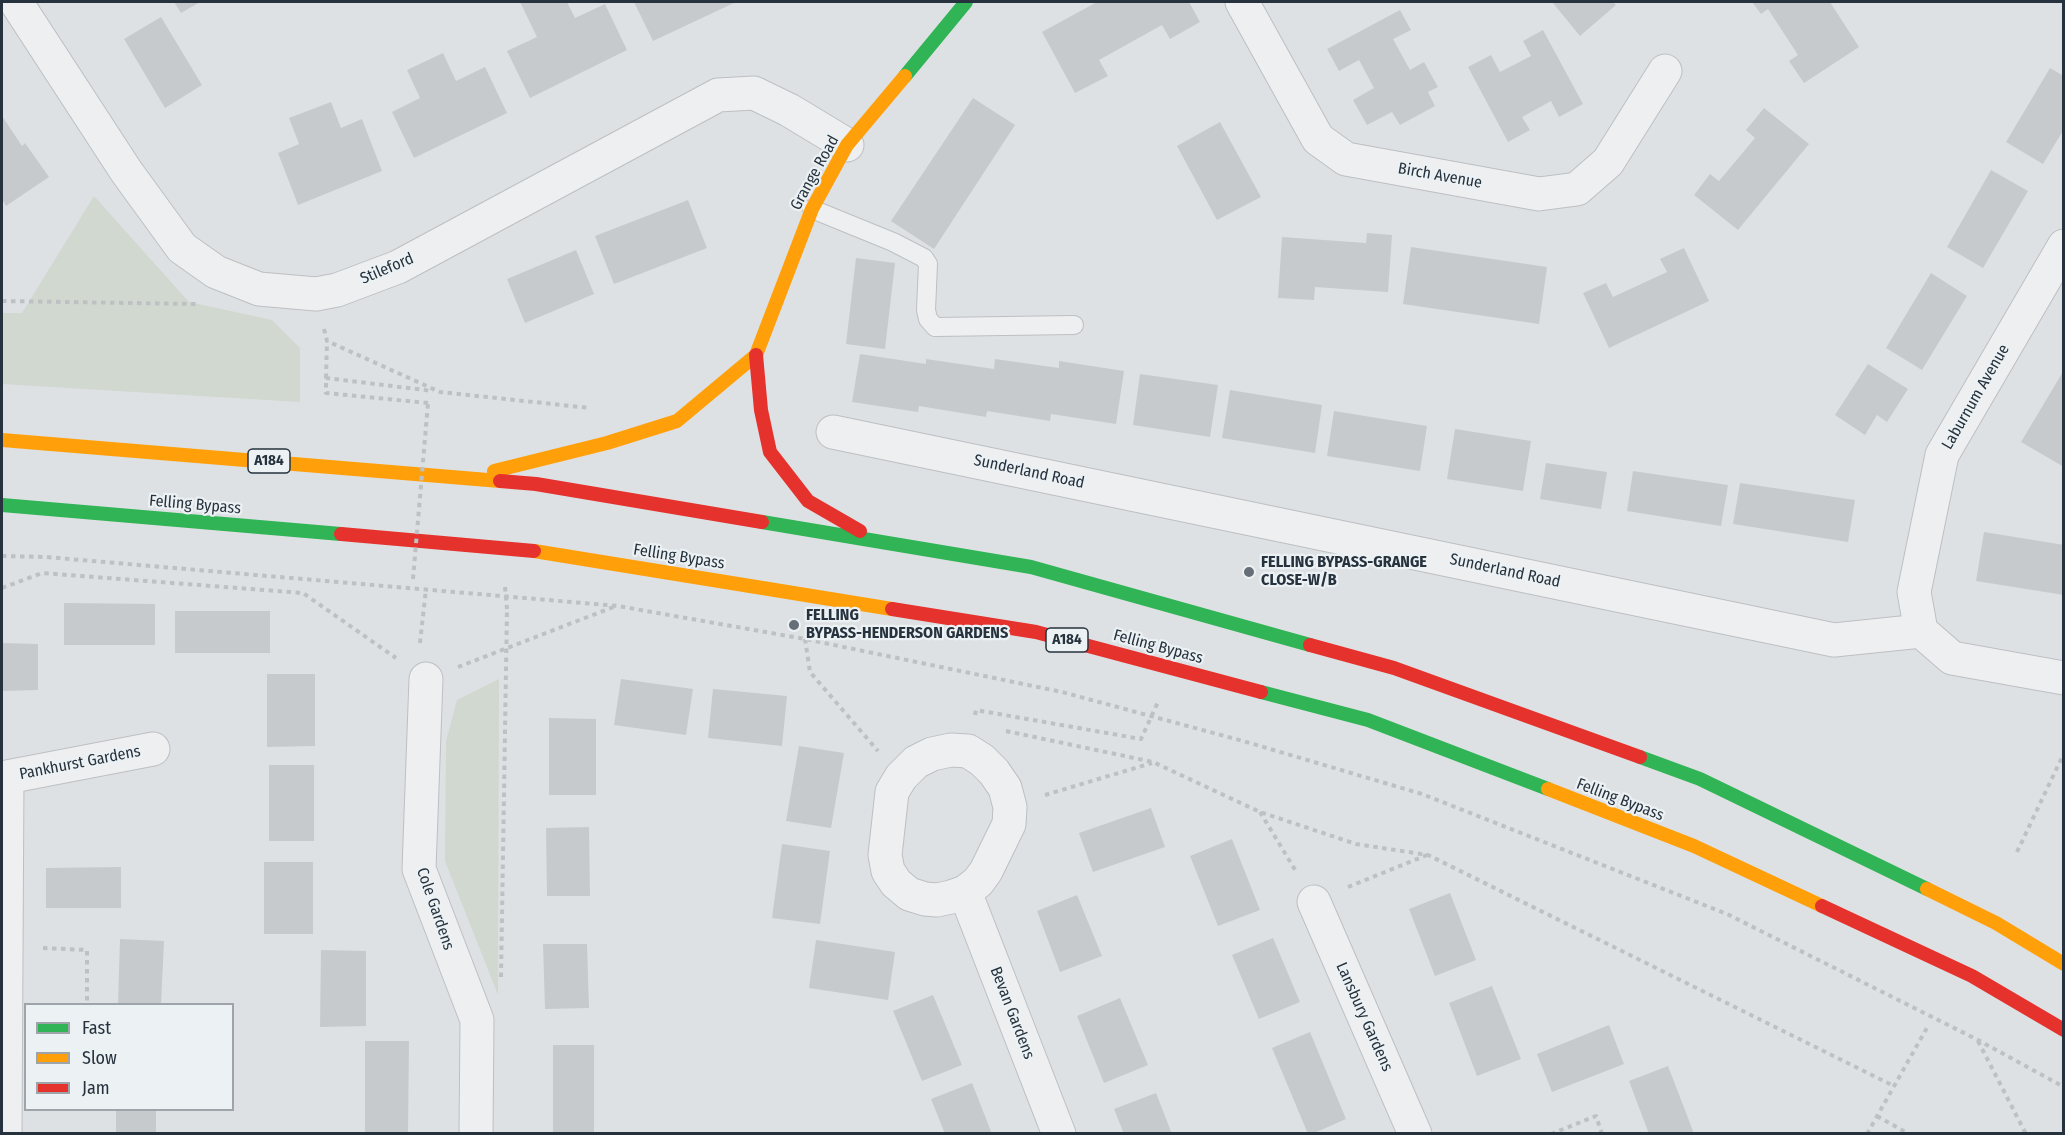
<!DOCTYPE html>
<html>
<head>
<meta charset="utf-8">
<style>
  body { margin:0 }
  #map { position:relative; width:2065px; height:1135px; overflow:hidden; background:#dee1e4; font-family:"Fira Sans Condensed",sans-serif }
  canvas { display:block }
  .frame { position:absolute; inset:0; border:3px solid #26323d; pointer-events:none }
  .legend { position:absolute; left:24px; top:1003px; width:210px; height:108px; box-sizing:border-box; background:#ecf1f4; border:2px solid #9da5ab; margin:0; padding:8px 10px; list-style:none; font-size:18px; color:#26323d }
  .legend li { display:flex; align-items:center; gap:12px; height:30px }
  .legend b { width:30px; border:2px solid #9da5ab }
</style>
</head>
<body>
<div id="map">
<canvas width="2065" height="1135"></canvas>
<div class="frame"></div>
<ul class="legend">
<li><b style="height:8px;background:#30b455"></b>Fast</li>
<li><b style="height:8px;background:#ff9f0a"></b>Slow</li>
<li><b style="height:8px;background:#e5322d"></b>Jam</li>
</ul>
</div>
<script>
const ctx = document.querySelector('canvas').getContext('2d');
ctx.lineJoin = 'round';
function fillPath(path, color) {
  ctx.fillStyle = color;
  ctx.fill(path, 'evenodd');
}
function shape(rows) {
  const path = new Path2D();
  for (const r of rows) {
    path.moveTo(r[0], r[1]);
    for (let i = 2; i < r.length; i += 2) path.lineTo(r[i], r[i + 1]);
  }
  return path;
}
function stroke(path, color, width, dash) {
  ctx.strokeStyle = color;
  ctx.lineWidth = width;
  ctx.lineCap = dash ? 'butt' : 'round';
  ctx.setLineDash(dash || []);
  ctx.stroke(path);
}
function write(font, color, halo, rows, align = 'center') {
  ctx.font = font + ' "Fira Sans Condensed",sans-serif';
  ctx.lineWidth = 4.5;
  ctx.setLineDash([]);
  ctx.textBaseline = 'middle';
  ctx.strokeStyle = halo;
  ctx.fillStyle = color;
  for (const [text, x, y, turn = 0] of rows) {
    ctx.save();
    ctx.translate(x, y);
    ctx.rotate((+turn || 0) * Math.PI / 180);
    ctx.textAlign = isNaN(turn) ? turn : align;
    if (halo) ctx.strokeText(text, 0, 0);
    ctx.fillText(text, 0, 0);
    ctx.restore();
  }
}
fillPath(shape([
  [94,196,189,302,272,320,300,348,300,402,2,384,2,313,22,313],
  [499,679,498,995,445,861,446,741,457,700]
]), '#d0d8cf');
fillPath(shape([
  [174,2,200,2,181,13],
  [520,2,567,2,575,18,605,4,627,50,530,98,507,51,537,37],
  [634,2,736,2,653,41],
  [1097,2,1189,2,1200,22,1170,39,1162,25,1099,60,1108,76,1075,93,1042,32],
  [1552,2,1613,2,1616,5,1580,36],
  [1752,2,1830,2,1859,47,1804,83,1789,61,1798,55,1768,9,1761,14],
  [1400,10,1411,30,1393,39,1410,70,1424,62,1438,87,1428,92,1435,106,1400,125,1392,112,1367,125,1353,100,1374,88,1359,60,1339,71,1327,49],
  [161,17,202,85,165,108,124,39],
  [1543,30,1583,104,1559,117,1551,101,1522,117,1530,130,1508,142,1468,67,1491,55,1500,72,1531,56,1523,41],
  [443,53,456,81,485,67,507,113,414,158,392,112,420,98,407,70],
  [2050,68,2064,76,2064,129,2043,164,2006,142],
  [973,98,1015,125,934,249,891,221],
  [331,102,341,128,362,119,382,171,298,205,278,153,299,144,289,118],
  [1764,108,1809,144,1738,230,1694,195,1710,174,1719,181,1755,138,1746,130],
  [2,116,22,146,25,143,49,177,6,206,2,199],
  [1220,122,1261,197,1217,220,1177,146],
  [1991,170,2028,191,1983,268,1947,247],
  [688,200,707,248,614,284,595,236],
  [1367,233,1392,235,1388,292,1315,287,1314,300,1278,298,1282,237,1366,243],
  [1411,247,1547,267,1539,324,1403,304],
  [1684,248,1709,301,1609,348,1583,293,1606,283,1613,297,1667,272,1660,259],
  [576,250,594,294,525,323,507,279],
  [856,258,895,263,885,349,846,344],
  [1931,273,1967,296,1922,370,1886,348],
  [860,354,926,364,926,359,994,369,995,359,1059,368,1059,361,1124,371,1116,424,1051,414,1050,421,987,411,986,417,919,406,918,412,852,402],
  [1868,364,1908,389,1887,422,1877,415,1865,435,1835,415],
  [2064,370,2064,467,2021,442],
  [1140,374,1218,385,1210,437,1133,425],
  [1230,390,1322,405,1315,453,1222,438],
  [1334,411,1427,426,1420,471,1327,456],
  [1455,429,1531,441,1523,491,1447,479],
  [1546,463,1607,472,1601,509,1540,499],
  [1633,471,1728,485,1721,526,1627,511],
  [1740,483,1855,500,1848,542,1733,524],
  [1984,532,2064,545,2064,595,1976,581],
  [64,603,155,604,155,645,64,645],
  [175,611,270,611,270,653,175,653],
  [2,643,38,644,38,690,2,691],
  [267,674,315,674,315,746,267,747],
  [621,679,693,689,686,735,614,725],
  [713,689,787,696,782,746,708,738],
  [549,718,596,719,596,795,549,795],
  [799,746,844,753,831,828,786,821],
  [269,765,314,765,314,841,269,841],
  [1151,808,1165,847,1093,872,1079,833],
  [589,827,590,896,547,896,546,828],
  [1232,839,1260,910,1218,926,1190,856],
  [782,844,830,851,820,924,772,918],
  [264,862,313,862,313,934,264,934],
  [121,867,121,908,46,908,46,868],
  [1450,893,1476,960,1435,976,1409,909],
  [1077,895,1102,956,1060,972,1037,911],
  [1273,938,1300,1002,1259,1019,1232,955],
  [120,939,164,941,161,1004,118,1004],
  [816,940,895,952,888,1000,809,988],
  [543,944,587,944,589,1008,545,1009],
  [321,950,366,951,366,1026,320,1027],
  [1492,986,1521,1059,1477,1076,1449,1003],
  [933,995,962,1065,922,1081,893,1011],
  [1120,998,1148,1065,1104,1083,1077,1016],
  [1609,1025,1624,1064,1552,1092,1537,1054],
  [1310,1032,1346,1119,1312,1134,1308,1134,1272,1048],
  [365,1041,409,1041,408,1134,365,1134],
  [553,1045,594,1045,594,1134,553,1134],
  [1668,1066,1685,1110,1694,1134,1649,1134,1629,1081],
  [972,1083,992,1134,945,1134,931,1099],
  [1156,1093,1172,1134,1124,1134,1114,1109],
  [116,1110,156,1110,156,1134,116,1134]
]), '#c7cacc');
const lane = shape([
  [812,209,893,242,924,258,928,264,926,310,928,319,935,327,1074,325]
]);
const street = shape([
  [16,2,126,171,182,248,216,272,259,289,316,294,337,290,398,267,718,95,754,93,789,110,847,145],
  [1242,2,1318,139,1346,159,1539,194,1577,189,1608,162,1665,71],
  [833,432,1834,640,1921,631,1952,658,2064,678],
  [1921,631,1914,592,1942,455,2064,246],
  [426,679,419,869,477,1020,476,1134],
  [951,750,968,751,982,760,994,772,1005,788,1010,807,1009,824,986,871,978,882,965,892,951,897,937,900,925,899,909,894,896,883,888,871,885,855,892,792,901,777,916,762,932,754,951,750],
  [2,778,153,749],
  [965,892,1059,1134],
  [1314,902,1415,1134],
  [5,1134,7,777]
]);
stroke(lane, '#bdbfc2', 20);
stroke(street, '#bdbfc2', 35);
stroke(shape([
  [2,301,196,304],
  [324,329,327,341,440,392,590,408],
  [326,378,327,341],
  [428,403,326,393,326,378,433,391],
  [2,556,46,557,618,606,805,639,1062,692,1243,741,1422,794,1727,914,1978,1040,2064,1087],
  [2,588,42,573,303,593,396,658],
  [805,639,810,672,878,751],
  [420,643,426,589],
  [458,667,616,606],
  [975,715,976,710,1141,739,1158,702],
  [1006,731,1153,762,1260,812,1356,844,1428,855,1894,1086],
  [1045,795,1152,763],
  [1260,812,1297,873],
  [2017,852,2064,753],
  [1348,887,1427,855],
  [43,948,87,950,87,1004],
  [501,977,507,609],
  [1978,1041,2026,1134],
  [1877,1116,1909,1134],
  [1551,1134,1596,1116,1602,1134],
  [1867,1134,1928,1026]
]), '#bec1c4', 4, [4.5, 4.5]);
stroke(lane, '#eeeff1', 18);
stroke(street, '#eeeff1', 33);
stroke(shape([
  [905,76,966,2],
  [2,505,341,534],
  [762,522,1031,567,1310,645],
  [1261,692,1368,720,1548,789],
  [1640,757,1700,779,1927,889]
]), '#30b455', 14);
stroke(shape([
  [756,355,812,209,847,145,905,76],
  [2,440,500,481],
  [494,471,607,443,677,421,756,355],
  [534,551,892,609],
  [1548,789,1694,846,1822,906],
  [1927,889,1996,923,2064,964]
]), '#ff9f0a', 14);
stroke(shape([
  [756,355,761,410,770,452,808,501,860,531],
  [500,481,536,484,762,522],
  [341,534,534,551],
  [892,609,1036,632,1261,692],
  [1310,645,1394,668,1640,757],
  [1822,906,1972,976,2064,1030]
]), '#e5322d', 14);
stroke(shape([
  [413,579,428,403],
  [505,587,507,609]
]), '#bec1c4', 4, [4.5, 4.5]);
for (const [x, y, r, color] of [
  [1249,572,6,"#666f77"],
  [794,625,6,"#666f77"]
]) {
  const dot = new Path2D();
  dot.arc(x, y, r, 0, 2 * Math.PI);
  ctx.fillStyle = color;
  ctx.fill(dot);
  stroke(dot, '#ecf1f4', 2);
}
for (const [x, y, w] of [
  [269,461,42],
  [1067,640,42]
]) {
  const box = new Path2D();
  box.roundRect(x - w / 2, y - 12, w, 24, 4.5);
  ctx.fillStyle = '#ecf1f4';
  ctx.fill(box);
  stroke(box, '#26323d', 1.5);
}
write('bold 15px', '#26323d', null, [
  ["A184",269,461],
  ["A184",1067,640]
]);
write('16px', '#26323d', '#ecf1f4', [
  ["Grange Road",815,173,-61],
  ["Birch Avenue",1440,176,10],
  ["Stileford",387,269,-23],
  ["Laburnum Avenue",1976,397,-60],
  ["Sunderland Road",1029,472,12],
  ["Felling Bypass",195,505,5],
  ["Felling Bypass",679,557,9],
  ["Sunderland Road",1505,571,12],
  ["Felling Bypass",1158,647,15],
  ["Pankhurst Gardens",80,763,-11],
  ["Felling Bypass",1620,800,21],
  ["Cole Gardens",435,909,71],
  ["Bevan Gardens",1012,1013,69],
  ["Lansbury Gardens",1364,1017,66]
]);
write('bold 16px', '#26323d', '#ecf1f4', [
  ["FELLING BYPASS-GRANGE",1261,563],
  ["CLOSE-W/B",1261,581],
  ["FELLING",806,616],
  ["BYPASS-HENDERSON GARDENS",806,634]
], 'left');
</script>
</body>
</html>
